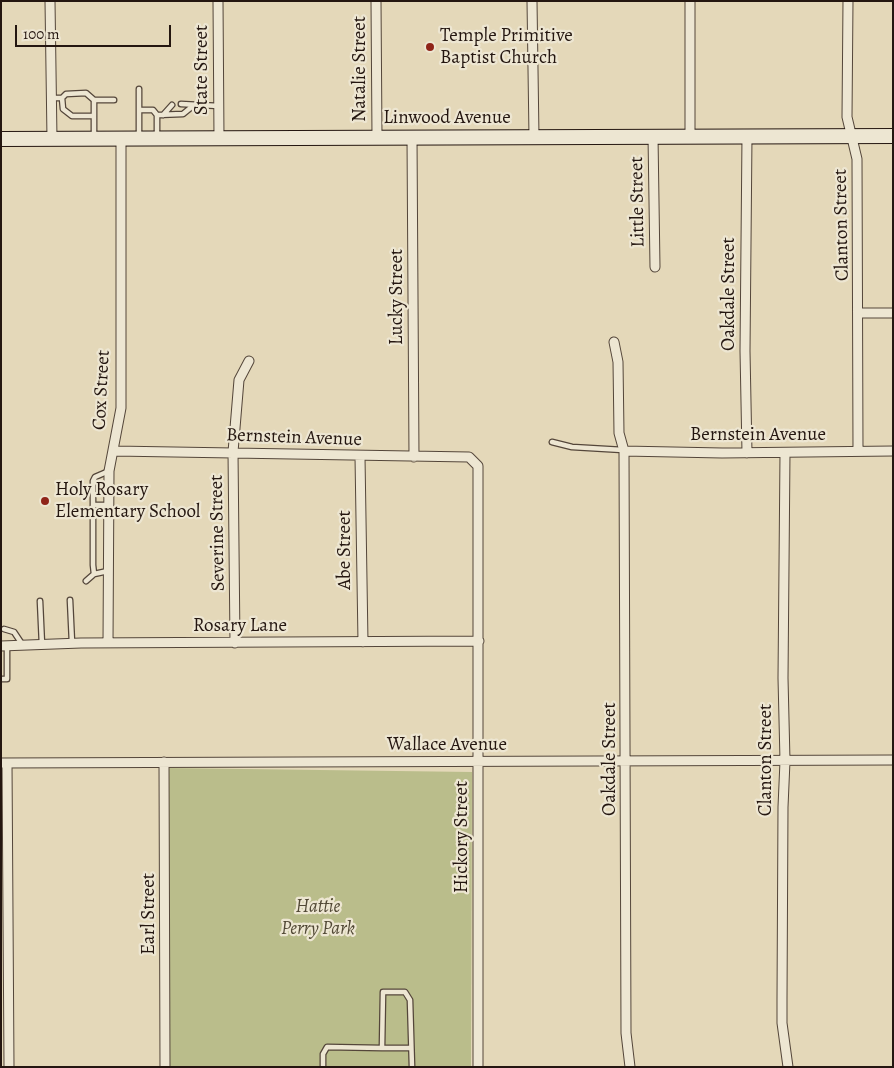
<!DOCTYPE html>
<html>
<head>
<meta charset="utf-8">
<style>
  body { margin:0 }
  #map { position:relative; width:894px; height:1068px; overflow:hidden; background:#e4d8b9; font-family:Alegreya,serif }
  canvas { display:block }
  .frame { position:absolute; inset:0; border:2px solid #241610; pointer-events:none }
  .scale { position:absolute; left:15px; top:25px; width:156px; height:22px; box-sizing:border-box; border:2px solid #241610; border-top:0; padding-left:6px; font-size:15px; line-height:18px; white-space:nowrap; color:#241610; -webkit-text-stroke:4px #ede6d2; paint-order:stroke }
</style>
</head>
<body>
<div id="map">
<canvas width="894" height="1068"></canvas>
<div class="frame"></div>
<div class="scale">100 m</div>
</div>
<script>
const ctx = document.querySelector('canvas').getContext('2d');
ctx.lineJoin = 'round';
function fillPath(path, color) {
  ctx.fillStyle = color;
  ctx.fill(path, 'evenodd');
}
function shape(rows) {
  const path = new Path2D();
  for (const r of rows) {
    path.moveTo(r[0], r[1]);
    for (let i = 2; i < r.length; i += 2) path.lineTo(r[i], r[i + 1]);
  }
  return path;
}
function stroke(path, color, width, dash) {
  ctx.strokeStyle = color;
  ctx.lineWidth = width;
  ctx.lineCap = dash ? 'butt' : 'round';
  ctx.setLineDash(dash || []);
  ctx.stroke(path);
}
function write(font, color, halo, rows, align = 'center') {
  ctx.font = font + ' Alegreya,serif';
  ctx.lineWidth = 4.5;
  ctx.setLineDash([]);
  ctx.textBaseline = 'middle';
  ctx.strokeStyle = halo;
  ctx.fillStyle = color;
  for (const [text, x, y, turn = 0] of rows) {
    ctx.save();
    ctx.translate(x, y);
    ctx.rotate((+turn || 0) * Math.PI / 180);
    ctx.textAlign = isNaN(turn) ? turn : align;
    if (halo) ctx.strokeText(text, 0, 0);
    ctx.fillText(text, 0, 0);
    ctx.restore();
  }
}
fillPath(shape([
  [168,768,472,772,471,1067,170,1067]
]), '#babd8b');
const lane = shape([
  [51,98,62,98,66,94,86,93,94,100,94,137],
  [62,98,63,109,72,116,94,116],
  [94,100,114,100],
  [181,104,219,106],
  [139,110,153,110,157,115,157,136],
  [157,115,183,114,194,105],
  [163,115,172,105],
  [139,137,139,89],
  [552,442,572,447,623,450],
  [93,505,108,505],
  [94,574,93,565,93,481,95,477,109,471],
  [86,581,94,574,108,571],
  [70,600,72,643],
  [40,601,42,645],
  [4,629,14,632,22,644],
  [1,679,7,679,7,646],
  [382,1048,411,1048],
  [323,1067,323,1054,327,1047,382,1048,383,992,405,992,410,1000,412,1067]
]);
const street = shape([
  [50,1,52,139],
  [218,1,219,138],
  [376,1,377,137],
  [532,1,534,137],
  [690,1,690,136],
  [848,1,847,117,857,159,858,450],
  [653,136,655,267],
  [747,136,745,351,747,453],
  [412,137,414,457],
  [859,313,893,313],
  [614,342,618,362,619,433,624,451,626,1033,630,1067],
  [115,451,469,457,478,466,478,1067],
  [624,451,722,453,893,451],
  [785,453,783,678,785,761,783,807,782,999,782,1023,788,1067],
  [360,457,363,642],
  [108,643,109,471,121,408,121,138],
  [235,643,233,452,239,380,249,361],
  [1,646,81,643,479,641],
  [164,762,165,1067],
  [1,763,893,760],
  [7,763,9,1067]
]);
const secondary = shape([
  [1,139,893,136]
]);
stroke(lane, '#54463a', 7);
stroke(street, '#54463a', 11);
stroke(secondary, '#241610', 16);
stroke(lane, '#ede6d2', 4.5);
stroke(street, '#ede6d2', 9);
stroke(secondary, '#ede6d2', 14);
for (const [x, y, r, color] of [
  [430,47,5,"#8f2418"],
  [45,501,5,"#8f2418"]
]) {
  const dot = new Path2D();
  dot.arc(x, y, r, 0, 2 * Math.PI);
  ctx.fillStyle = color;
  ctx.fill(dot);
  stroke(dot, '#ede6d2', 2);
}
write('19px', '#241610', '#ede6d2', [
  ["Temple Primitive",440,36],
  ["Baptist Church",440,58],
  ["Holy Rosary",55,490],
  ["Elementary School",55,512]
], 'left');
write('19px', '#241610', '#ede6d2', [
  ["Natalie Street",360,69,-90],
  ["State Street",202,70,-90],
  ["Linwood Avenue",447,118],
  ["Little Street",638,202,-91],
  ["Clanton Street",842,225,-91],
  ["Oakdale Street",729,294,-90],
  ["Lucky Street",397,297,-90],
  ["Cox Street",102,390,-87],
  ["Bernstein Avenue",758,435],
  ["Bernstein Avenue",294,438,2],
  ["Severine Street",218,533,-91],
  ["Abe Street",345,550,-90],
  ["Rosary Lane",240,626],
  ["Wallace Avenue",447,745],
  ["Oakdale Street",610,759,-90],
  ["Clanton Street",766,760,-90],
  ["Hickory Street",462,837,-90],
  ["Earl Street",149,914,-90]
]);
write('italic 19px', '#514835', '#ede6d2', [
  ["Hattie",318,907],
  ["Perry Park",318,929]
]);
</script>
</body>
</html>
